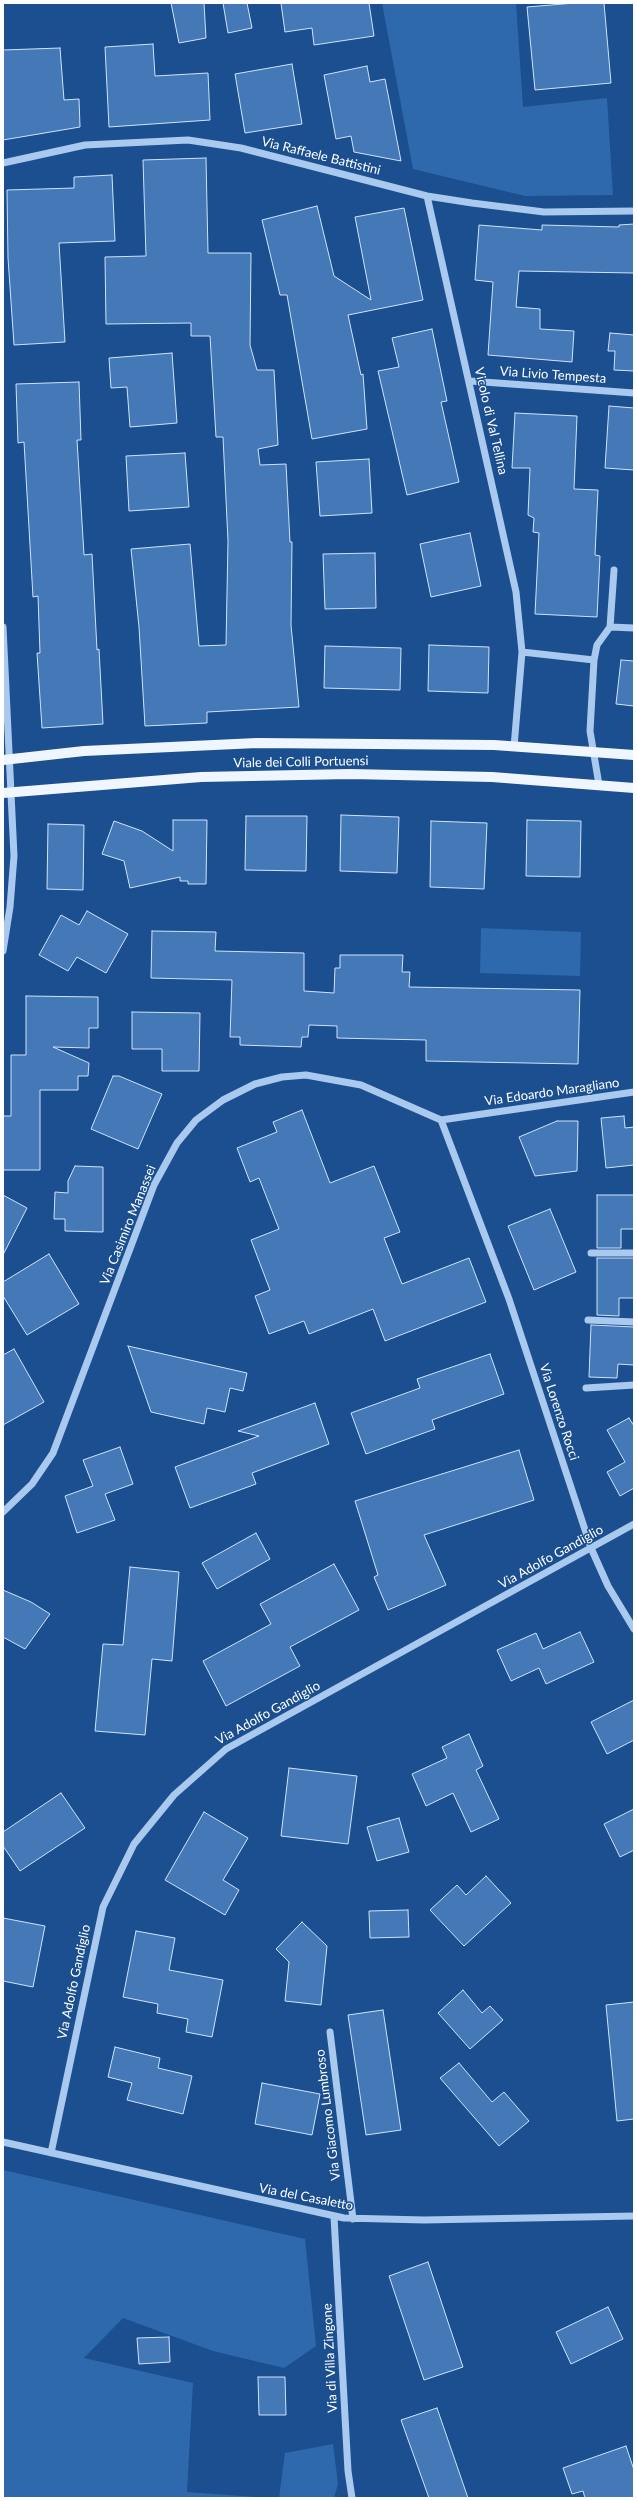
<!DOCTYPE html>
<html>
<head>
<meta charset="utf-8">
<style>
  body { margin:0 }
  #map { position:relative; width:637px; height:2501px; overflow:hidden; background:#1b4f8f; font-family:Lato,sans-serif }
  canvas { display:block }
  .frame { position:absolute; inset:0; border:4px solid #fff; pointer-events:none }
</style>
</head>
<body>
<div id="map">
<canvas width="637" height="2501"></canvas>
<div class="frame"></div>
</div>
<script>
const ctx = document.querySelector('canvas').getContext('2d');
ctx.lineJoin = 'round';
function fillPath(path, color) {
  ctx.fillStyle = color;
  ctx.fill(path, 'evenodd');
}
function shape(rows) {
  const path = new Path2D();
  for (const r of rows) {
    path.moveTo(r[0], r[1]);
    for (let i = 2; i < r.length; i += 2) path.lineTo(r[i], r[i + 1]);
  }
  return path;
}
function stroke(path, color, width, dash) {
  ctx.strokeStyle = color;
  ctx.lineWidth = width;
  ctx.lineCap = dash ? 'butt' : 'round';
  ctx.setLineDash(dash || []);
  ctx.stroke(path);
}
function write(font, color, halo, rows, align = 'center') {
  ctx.font = font + ' Lato,sans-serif';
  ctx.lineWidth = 3;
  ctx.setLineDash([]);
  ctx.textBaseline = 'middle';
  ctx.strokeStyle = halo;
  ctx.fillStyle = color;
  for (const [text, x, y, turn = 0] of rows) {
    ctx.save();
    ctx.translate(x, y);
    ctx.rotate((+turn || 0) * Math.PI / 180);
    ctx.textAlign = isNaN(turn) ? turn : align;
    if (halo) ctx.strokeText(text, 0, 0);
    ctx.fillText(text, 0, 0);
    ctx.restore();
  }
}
fillPath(shape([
  [382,3,516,3,523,107,607,98,613,195,525,196,413,169],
  [481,928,581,932,580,976,480,973],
  [3,2170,305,2239,316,2346,284,2368,213,2351,123,2318,84,2358,193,2383,187,2492,270,2498,3,2498],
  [333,2444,338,2484,334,2498,279,2498,285,2453]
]), '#2e69ad');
const building = shape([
  [171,3,204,3,206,38,179,43,171,3],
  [223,3,247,3,252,28,228,33,223,3],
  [281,3,369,3,374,36,314,45,312,28,285,32,281,3],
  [575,3,604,3,611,83,535,90,527,7,575,3],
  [153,44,155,76,208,73,210,120,109,127,105,47,153,44],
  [60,48,64,100,79,99,80,127,3,140,3,50,60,48],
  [292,64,302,124,245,133,235,74,292,64],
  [367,66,370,82,385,79,401,161,354,152,351,136,336,139,324,75,367,66],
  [206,158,208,253,251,253,250,345,257,370,274,370,278,445,258,449,260,465,286,464,290,542,292,542,291,625,299,707,207,712,207,723,145,726,139,627,131,549,190,544,199,646,226,645,228,541,223,437,216,437,210,336,191,336,191,323,106,324,105,257,146,256,143,160,206,158],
  [112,175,115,241,59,243,65,342,14,345,8,258,7,190,74,188,74,177,112,175],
  [317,206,334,276,371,300,355,217,404,208,423,300,348,315,361,375,363,374,367,429,312,439,287,295,280,295,262,220,317,206],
  [634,224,634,273,519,271,516,307,540,309,540,329,574,331,572,362,488,355,493,282,475,280,479,225,542,230,542,225,619,227,619,225,634,224],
  [432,329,447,401,441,402,459,482,407,495,378,371,399,367,392,338,432,329],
  [610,333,634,335,634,371,614,370,615,351,608,351,610,333],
  [172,353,177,423,130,427,127,387,111,388,109,358,172,353],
  [79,382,81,440,77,440,84,555,92,554,97,650,99,649,103,724,42,728,37,653,40,653,38,596,33,597,24,442,18,443,16,384,79,382],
  [609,406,634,408,634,470,605,468,609,406],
  [515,413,577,416,574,489,598,490,595,555,600,556,597,617,535,614,539,533,533,532,534,518,528,515,530,468,512,468,515,413],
  [185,453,189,507,129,511,126,456,185,453],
  [369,459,372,513,320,516,316,462,369,459],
  [470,533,481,586,431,597,420,544,470,533],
  [375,553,376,608,325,609,323,554,375,553],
  [429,645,489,647,488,693,428,691,429,645],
  [325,646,401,648,400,690,324,688,325,646],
  [621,660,634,661,634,706,616,704,621,660],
  [341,815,399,817,397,873,340,871,341,815],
  [246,816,307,816,306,871,245,870,246,816],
  [173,820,207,820,206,884,188,884,188,881,180,881,180,877,130,888,124,861,102,854,114,821,142,831,173,851,173,820],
  [527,820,581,821,580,877,526,876,527,820],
  [431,821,487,823,484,889,430,887,431,821],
  [48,824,84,825,83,890,47,889,48,824],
  [87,911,128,934,106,973,77,957,68,971,39,955,61,915,79,925,87,911],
  [152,931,216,932,215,951,304,953,304,991,334,993,335,968,340,968,340,955,403,955,402,972,410,972,409,987,580,990,578,1064,426,1061,426,1040,337,1038,337,1026,309,1025,308,1037,302,1037,301,1047,240,1045,240,1037,230,1037,232,980,151,978,152,931],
  [26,996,98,997,98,1028,89,1028,89,1048,53,1047,89,1063,88,1076,78,1076,78,1090,40,1090,40,1170,3,1170,3,1116,11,1116,11,1055,26,1055,26,996],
  [132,1012,200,1013,199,1071,162,1071,162,1049,132,1049,132,1012],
  [113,1076,119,1076,162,1094,138,1149,91,1129,113,1076],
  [302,1110,330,1183,374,1166,400,1232,384,1238,402,1284,469,1258,486,1302,385,1341,373,1309,309,1334,304,1321,269,1334,255,1296,270,1290,251,1240,279,1229,259,1178,250,1182,237,1148,277,1132,273,1122,302,1110],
  [624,1116,625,1128,634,1127,634,1165,606,1168,601,1118,624,1116],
  [557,1121,578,1121,577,1171,535,1176,519,1137,557,1121],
  [75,1166,103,1167,103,1232,65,1231,65,1219,54,1219,55,1192,68,1193,68,1181,75,1166],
  [3,1195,27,1208,3,1255,3,1195],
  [597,1195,634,1195,634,1229,621,1229,621,1248,597,1248,597,1195],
  [550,1209,576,1272,534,1290,508,1226,550,1209],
  [49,1254,79,1304,27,1335,3,1296,3,1282,49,1254],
  [597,1258,634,1258,634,1298,619,1298,619,1316,597,1315,597,1258],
  [591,1325,634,1327,634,1365,618,1364,617,1378,589,1377,591,1325],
  [128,1346,247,1373,243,1391,230,1388,225,1412,207,1408,204,1424,151,1412,128,1346],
  [14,1349,44,1402,3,1425,3,1355,14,1349],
  [490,1354,504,1394,432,1420,435,1429,366,1454,351,1413,420,1388,417,1379,490,1354],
  [315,1403,329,1444,252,1473,256,1484,190,1508,175,1467,259,1436,238,1431,315,1403],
  [629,1418,634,1426,634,1488,620,1496,607,1472,625,1462,607,1430,629,1418],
  [120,1447,133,1484,105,1494,115,1520,77,1533,65,1496,93,1486,83,1460,120,1447],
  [519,1450,534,1500,424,1535,446,1585,388,1610,374,1577,378,1575,355,1501,519,1450],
  [256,1533,270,1559,217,1589,202,1563,256,1533],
  [334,1564,359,1610,290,1647,300,1666,226,1706,203,1661,271,1624,260,1604,334,1564],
  [130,1567,179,1572,172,1661,152,1659,145,1735,95,1731,103,1644,123,1645,130,1567],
  [3,1590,31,1602,50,1614,25,1649,3,1637,3,1590],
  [580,1632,594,1662,546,1684,539,1668,511,1681,497,1650,536,1633,543,1649,580,1632],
  [634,1700,634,1740,607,1754,591,1722,634,1700],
  [469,1734,483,1766,476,1770,499,1819,471,1832,453,1793,426,1806,412,1774,447,1758,442,1747,469,1734],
  [289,1768,357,1776,348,1844,281,1836,289,1768],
  [61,1793,85,1828,20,1871,3,1846,3,1832,61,1793],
  [634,1809,634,1850,620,1857,604,1824,634,1809],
  [204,1812,248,1838,223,1880,239,1890,225,1915,165,1880,204,1812],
  [399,1818,409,1852,377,1861,367,1827,399,1818],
  [486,1876,511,1903,464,1946,430,1910,457,1885,466,1895,486,1876],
  [408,1910,409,1937,370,1938,369,1911,408,1910],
  [3,1918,45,1926,33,1987,3,1981,3,1918],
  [302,1922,327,1946,321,2005,285,2001,289,1962,276,1949,302,1922],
  [136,1931,175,1938,169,1970,223,1980,212,2037,186,2032,188,2019,157,2013,158,2004,123,1997,136,1931],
  [463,1990,482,2013,490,2006,503,2020,470,2049,438,2013,463,1990],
  [634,2002,634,2119,617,2121,606,2005,634,2002],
  [383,2010,401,2130,366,2135,348,2015,383,2010],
  [115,2047,160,2058,158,2068,192,2076,183,2114,127,2100,132,2083,108,2077,115,2047],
  [459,2063,492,2102,504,2092,529,2121,499,2146,440,2078,459,2063],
  [262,2083,320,2094,312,2135,255,2124,262,2083],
  [428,2262,463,2367,424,2380,389,2276,428,2262],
  [608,2307,623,2339,571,2364,556,2332,608,2307],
  [169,2337,170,2362,139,2364,137,2338,169,2337],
  [258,2377,285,2377,286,2415,259,2415,258,2377],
  [437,2408,468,2498,429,2498,401,2420,437,2408],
  [626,2446,634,2470,634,2498,585,2498,583,2491,572,2494,563,2468,626,2446]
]);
fillPath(building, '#4478b7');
stroke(building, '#cfe3fa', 1);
stroke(shape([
  [3,163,85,145,188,140,241,148,427,196,472,203,544,212,634,211],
  [427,196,516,592,522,652,514,747],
  [470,381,634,393],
  [3,627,14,856,10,907,3,951],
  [610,627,634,628],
  [522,652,594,660,590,731,599,785],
  [594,660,597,645,610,627,614,570],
  [441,1120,509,1299,591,1548,608,1586,634,1629],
  [441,1120,634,1092],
  [591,1253,634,1253],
  [588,1320,634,1322],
  [586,1388,634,1385],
  [3,1512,32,1484,53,1453,154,1185,177,1143,196,1120,223,1100,255,1084,282,1077,306,1075,361,1085,441,1120],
  [330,2032,353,2219],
  [3,2142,344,2218,424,2220,634,2216],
  [51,2153,103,1907,134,1844,174,1795,226,1749,634,1524],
  [334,2217,348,2471,352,2498]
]), '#a9c9ee', 7);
stroke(shape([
  [3,760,84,751,257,743,494,745,634,755],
  [3,793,201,777,350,774,492,777,634,788]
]), '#f0f6ff', 10);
write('13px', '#fff', '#1b4f8f', [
  ["Via Raffaele Battistini",321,156,14],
  ["Via Livio Tempesta",553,375,4],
  ["Vicolo di Val Tellina",491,421,77],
  ["Viale dei Colli Portuensi",301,762,-1],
  ["Via Edoardo Maragliano",552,1092,-8],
  ["Via Casimiro Manassei",128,1225,-68],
  ["Via Lorenzo Rocci",559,1412,72],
  ["Via Adolfo Gandiglio",551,1557,-29],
  ["Via Adolfo Gandiglio",268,1713,-29],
  ["Via Adolfo Gandiglio",74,1982,-78],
  ["Via Giacomo Lumbroso",328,2115,-97],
  ["Via del Casaletto",306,2197,11],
  ["Via di Villa Zingone",330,2358,-93]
]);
</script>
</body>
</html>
